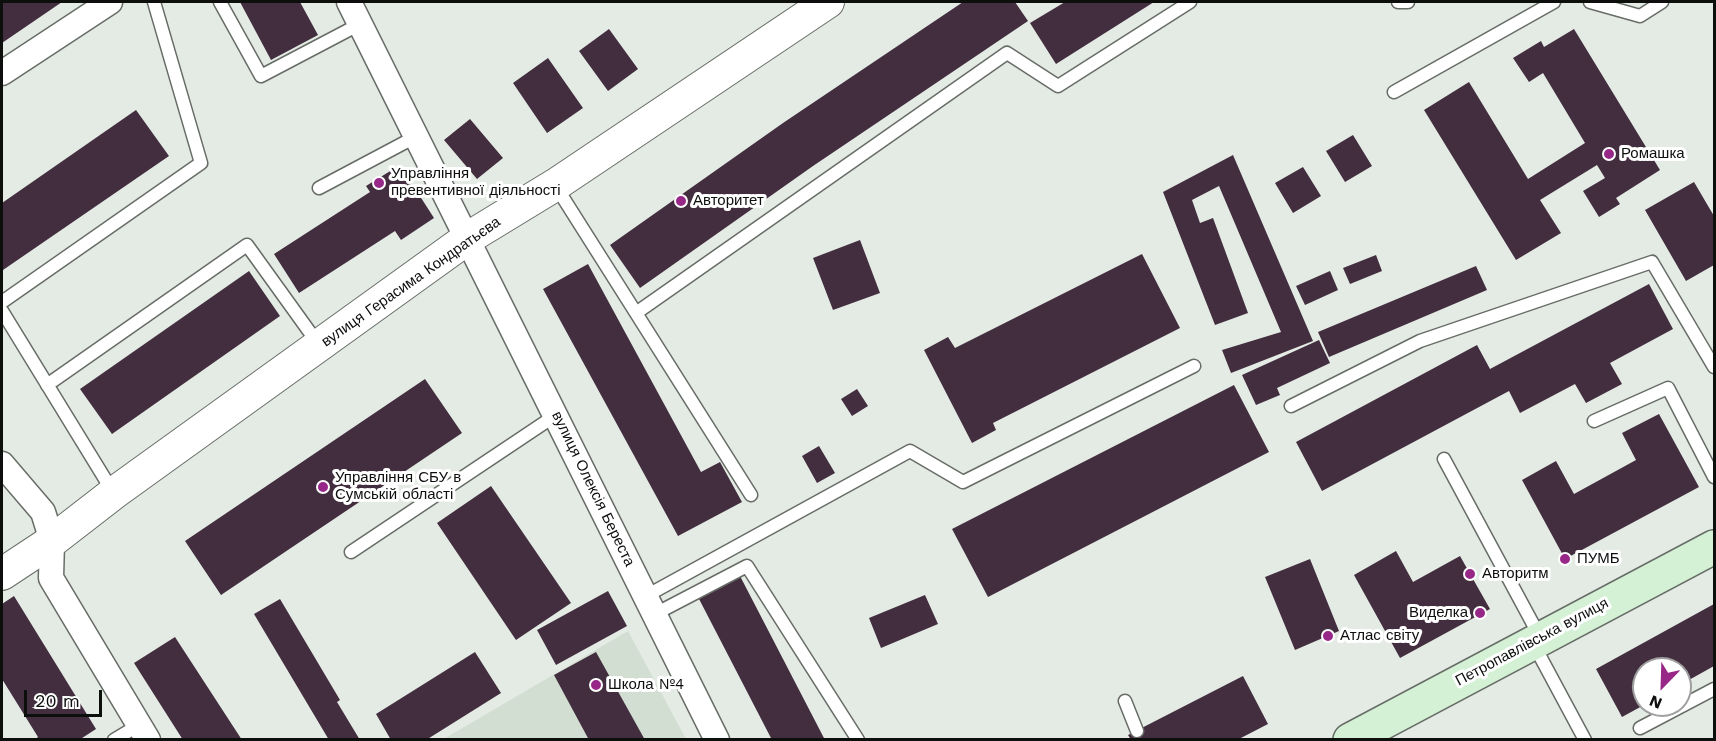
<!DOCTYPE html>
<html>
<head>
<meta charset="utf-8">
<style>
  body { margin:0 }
  #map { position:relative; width:1716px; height:741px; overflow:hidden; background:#e4ebe4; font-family:"Work Sans",sans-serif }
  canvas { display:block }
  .frame { position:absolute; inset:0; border:3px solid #0d0f0d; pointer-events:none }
  .north { position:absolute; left:1632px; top:657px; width:60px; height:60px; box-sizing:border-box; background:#fff; border:2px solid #9e9f9e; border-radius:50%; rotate:203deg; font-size:16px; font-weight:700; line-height:24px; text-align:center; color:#0d0f0d }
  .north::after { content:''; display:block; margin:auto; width:21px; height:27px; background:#972888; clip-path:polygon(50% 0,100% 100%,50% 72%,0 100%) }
  .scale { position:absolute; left:24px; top:690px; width:78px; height:27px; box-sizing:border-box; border:3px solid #0d0f0d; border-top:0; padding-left:8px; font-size:18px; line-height:21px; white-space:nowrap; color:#0d0f0d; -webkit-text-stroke:4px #fff; paint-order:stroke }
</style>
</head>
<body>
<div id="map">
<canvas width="1716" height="741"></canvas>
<div class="frame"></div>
<div class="north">N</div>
<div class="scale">20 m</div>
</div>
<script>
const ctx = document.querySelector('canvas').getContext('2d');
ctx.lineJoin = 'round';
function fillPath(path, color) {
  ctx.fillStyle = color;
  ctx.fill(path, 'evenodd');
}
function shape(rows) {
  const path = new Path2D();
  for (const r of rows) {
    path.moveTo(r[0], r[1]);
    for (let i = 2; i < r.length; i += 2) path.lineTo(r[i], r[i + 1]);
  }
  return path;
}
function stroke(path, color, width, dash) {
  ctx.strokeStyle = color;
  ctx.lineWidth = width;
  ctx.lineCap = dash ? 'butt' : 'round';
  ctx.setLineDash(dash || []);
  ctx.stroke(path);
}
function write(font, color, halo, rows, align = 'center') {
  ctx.font = font + ' "Work Sans",sans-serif';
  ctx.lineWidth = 6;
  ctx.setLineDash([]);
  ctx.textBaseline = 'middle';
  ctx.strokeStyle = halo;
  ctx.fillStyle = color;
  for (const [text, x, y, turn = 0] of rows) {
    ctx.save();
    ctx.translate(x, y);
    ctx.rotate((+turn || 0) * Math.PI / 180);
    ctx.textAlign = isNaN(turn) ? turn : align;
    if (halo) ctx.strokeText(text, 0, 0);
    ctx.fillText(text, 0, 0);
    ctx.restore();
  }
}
fillPath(shape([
  [628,631,686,739,442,740]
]), '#d2ded2');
fillPath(shape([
  [2,2,62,2,2,43],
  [240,2,300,2,318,35,271,60],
  [963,2,1015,2,1028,21,813,166,640,288,610,245,783,123],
  [1065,2,1154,2,1056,64,1030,23],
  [609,29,638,69,608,91,579,51],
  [1574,29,1660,170,1616,198,1620,204,1599,217,1583,191,1605,178,1597,165,1540,200,1561,233,1516,260,1424,110,1469,82,1528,179,1585,143,1543,73,1529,82,1513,58,1541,41,1544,47],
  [548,58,583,108,547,133,513,83],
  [136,110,169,156,3,270,2,203],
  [470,119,503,158,477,179,444,140],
  [1353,135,1372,166,1345,182,1326,151],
  [1233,155,1313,341,1231,373,1222,350,1281,332,1219,186,1192,200,1200,223,1213,218,1248,313,1215,325,1163,192],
  [400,165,434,218,401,240,395,231,299,293,274,254,370,192,366,186],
  [1303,167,1321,196,1293,213,1275,183],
  [1694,182,1714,216,1714,265,1686,281,1645,210],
  [860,240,880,293,833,310,813,258],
  [1142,254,1180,328,993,423,996,430,972,443,924,350,948,337,955,348],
  [1376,255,1382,271,1350,284,1343,268],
  [588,264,701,472,720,462,742,502,678,536,543,289],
  [1476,266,1487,290,1329,357,1318,332],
  [249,271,280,316,112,434,80,389],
  [1330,271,1338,290,1305,305,1296,286],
  [1649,284,1673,329,1610,363,1622,384,1586,403,1575,384,1520,413,1509,391,1322,491,1296,442,1477,345,1490,369],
  [1319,340,1330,363,1277,388,1280,395,1256,405,1242,375],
  [425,379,462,433,221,595,185,541],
  [1234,385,1269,452,988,597,952,529],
  [857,389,868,406,852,416,841,399],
  [1659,414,1699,487,1565,559,1522,480,1556,461,1574,494,1636,460,1622,433],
  [819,446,835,473,817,483,802,456],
  [491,486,571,603,516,640,437,523],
  [1396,551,1413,582,1460,556,1490,609,1400,658,1354,575],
  [1310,559,1339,631,1295,650,1265,577],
  [740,576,825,740,772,740,698,597],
  [608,591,627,626,556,665,537,630],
  [925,595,938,624,881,648,869,618],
  [14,596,96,729,79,740,34,740,38,737,2,679,2,604],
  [280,599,340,700,337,702,360,740,329,740,254,614],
  [1714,604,1714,666,1680,685,1680,669,1644,669,1644,705,1622,717,1596,669],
  [175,637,242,740,183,740,134,663],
  [475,652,501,693,426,740,391,740,376,714],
  [596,652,645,740,589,740,554,675],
  [1243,676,1268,724,1237,740,1131,740,1128,735]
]), '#432e3f');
const service = shape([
  [220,2,261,76,360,24],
  [1398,2,1408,2],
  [1590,2,1640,16,1662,2],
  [1394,92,1554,2],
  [555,185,636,313,1007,53,1058,86,1190,2],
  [319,188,417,136],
  [2,302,201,163,154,2],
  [2,311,113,492],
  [636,313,751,495],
  [47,385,247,245,319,345],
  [1291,406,1420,341,1652,262,1714,367],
  [1594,421,1668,388,1714,477],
  [1444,459,1540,637],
  [351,552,556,415],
  [646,596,910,451,963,482,1194,366],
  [655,614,747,566,858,740],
  [1534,645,1585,740],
  [1125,701,1137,731],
  [1640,728,1714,689],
  [114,740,139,725]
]);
const minor = shape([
  [349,2,717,740],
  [2,73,110,2],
  [2,464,43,512,52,541,51,578,148,740]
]);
const tertiary = shape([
  [2,574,52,541,114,493,468,238,555,185,828,2]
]);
const secondary = shape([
  [1350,740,1714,547]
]);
stroke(service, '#676c67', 15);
stroke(minor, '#676c67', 27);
stroke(tertiary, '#676c67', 34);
stroke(secondary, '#676c67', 36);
stroke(service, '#fff', 12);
stroke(minor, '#fff', 24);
stroke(tertiary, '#fff', 32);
stroke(secondary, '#d4f1d6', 33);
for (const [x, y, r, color] of [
  [1609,154,6,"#972888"],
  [379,183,6,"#972888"],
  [681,201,6,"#972888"],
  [323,487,6,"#972888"],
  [1565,559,6,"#972888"],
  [1470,574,6,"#972888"],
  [1480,613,6,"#972888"],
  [1328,636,6,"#972888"],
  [596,685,6,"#972888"]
]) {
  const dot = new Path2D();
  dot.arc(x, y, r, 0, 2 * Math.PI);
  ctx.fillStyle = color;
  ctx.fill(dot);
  stroke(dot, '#fff', 2);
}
write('15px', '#0d0f0d', '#fff', [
  ["Ромашка",1621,154],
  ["Управління",391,174],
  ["превентивної діяльності",391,191],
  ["Авторитет",693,201],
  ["Управління СБУ в",335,478],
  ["Сумській області",335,495],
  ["ПУМБ",1577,559],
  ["Авторитм",1482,574],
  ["Виделка",1468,613,"right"],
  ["Атлас світу",1340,636],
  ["Школа №4",608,685]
], 'left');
write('15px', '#0d0f0d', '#fff', [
  ["вулиця Герасима Кондратьєва",411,282,-35],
  ["вулиця Олексія Береста",593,489,64],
  ["Петропавлівська вулиця",1532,642,-28]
]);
</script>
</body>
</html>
